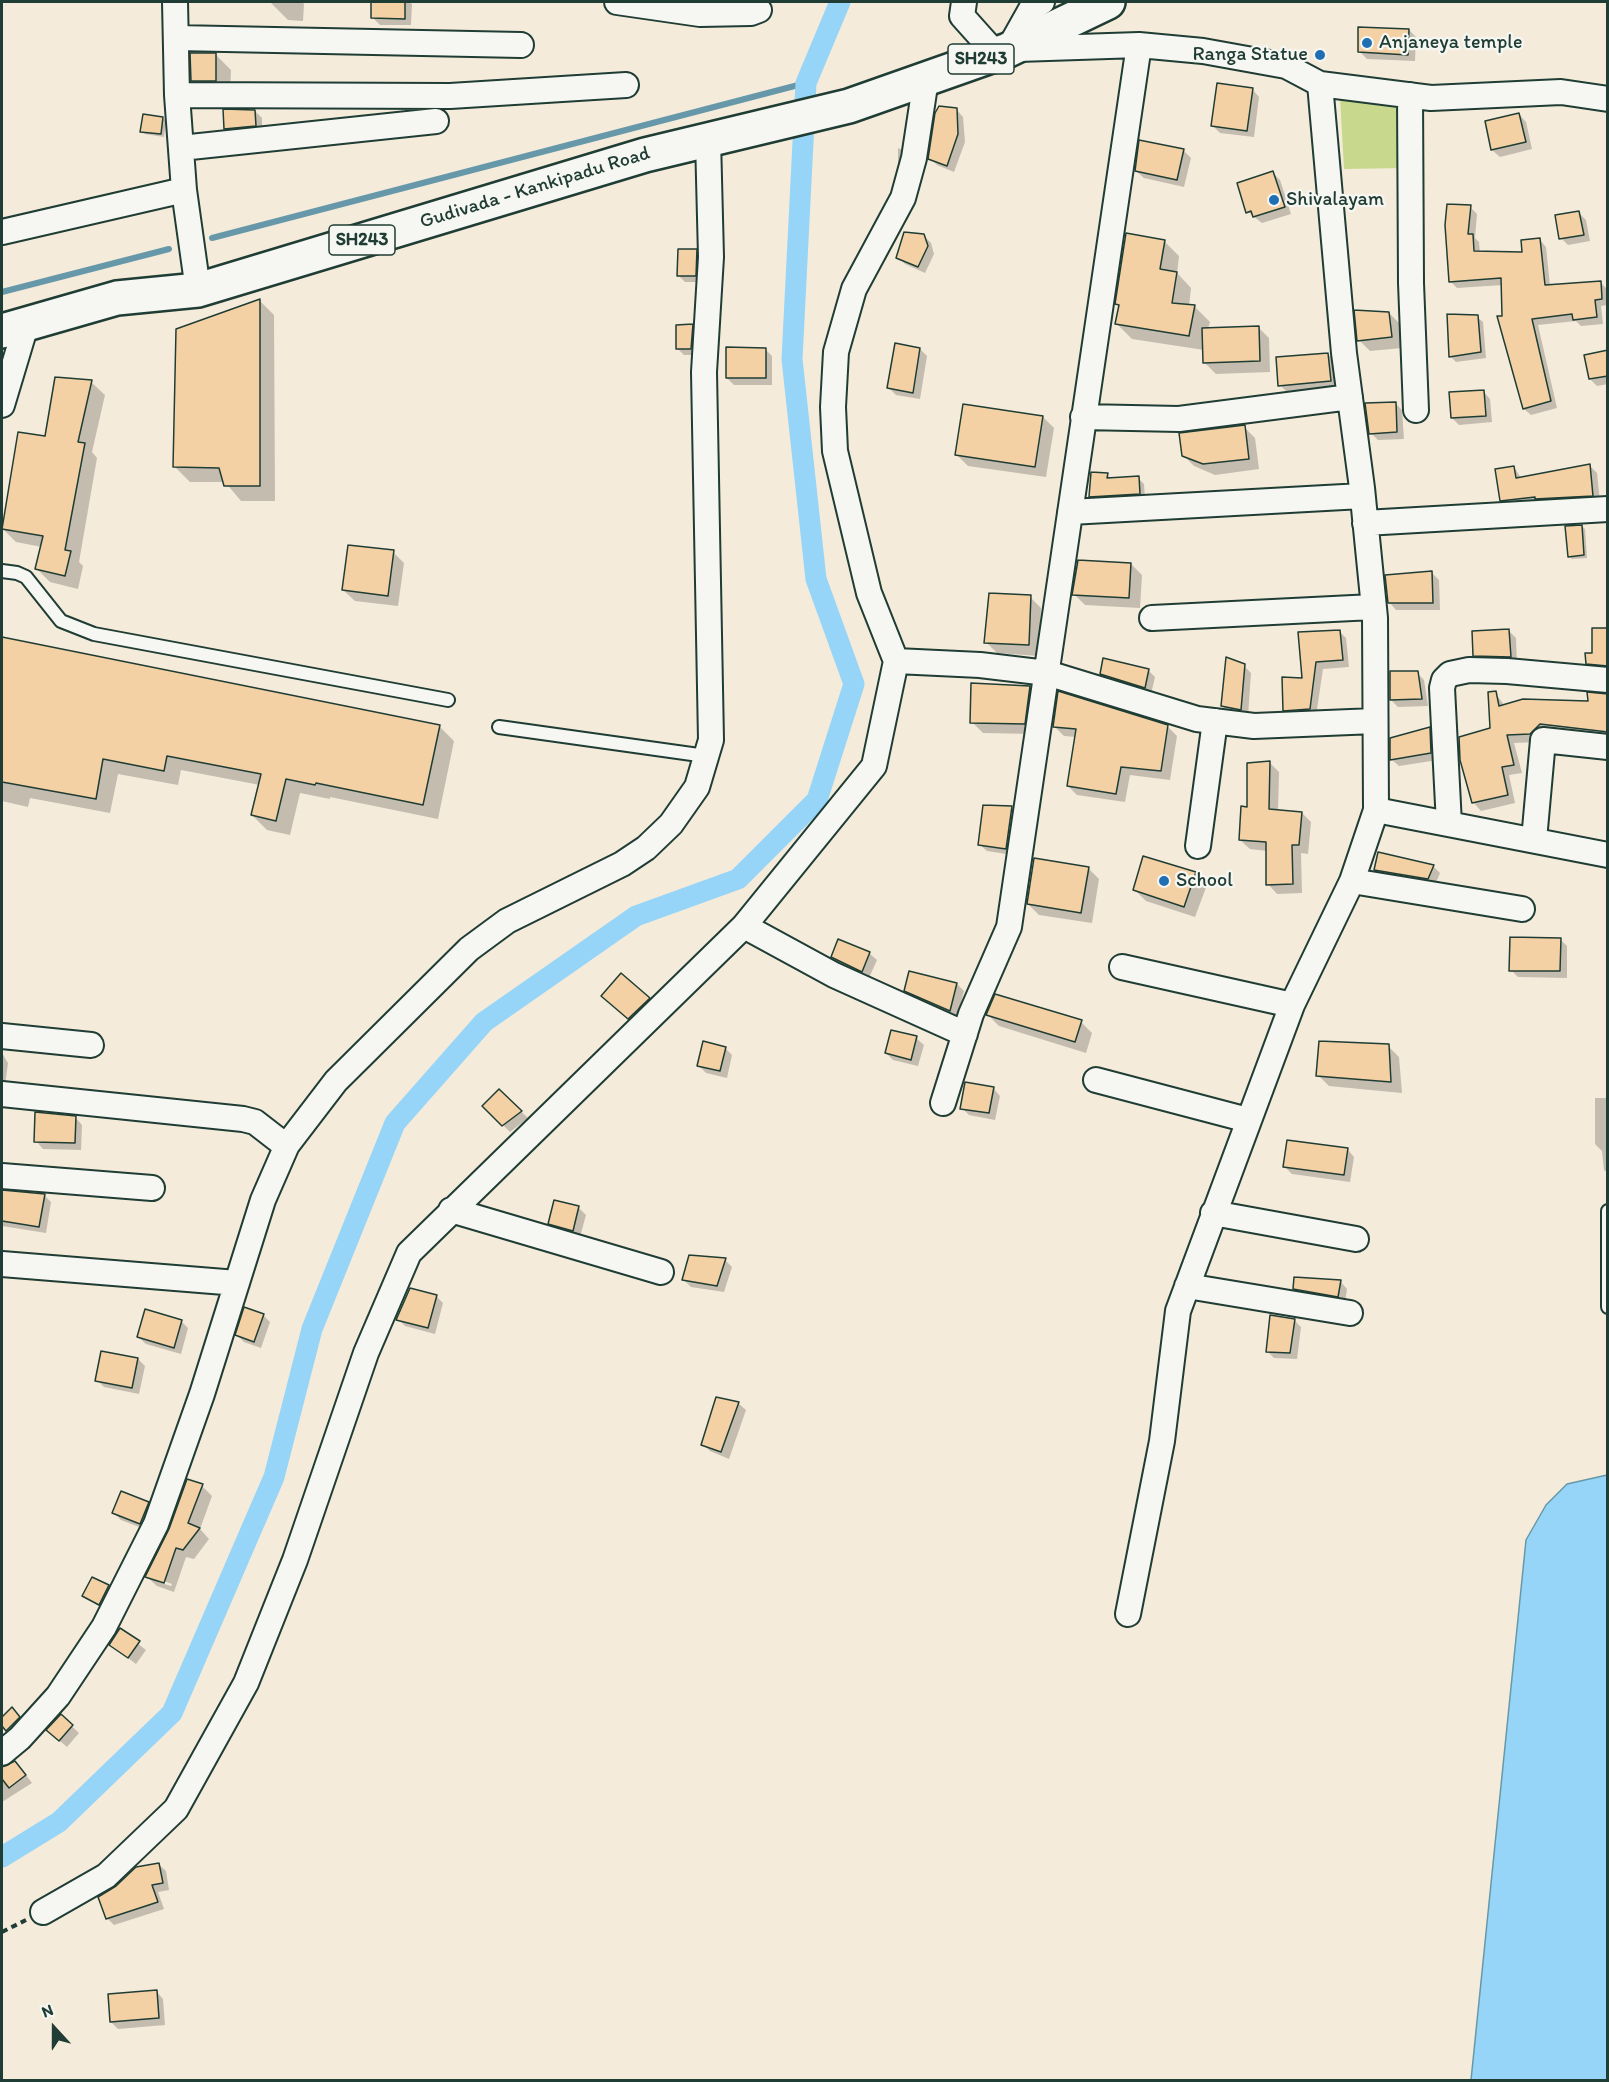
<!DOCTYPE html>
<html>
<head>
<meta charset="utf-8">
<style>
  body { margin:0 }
  #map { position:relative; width:1609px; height:2082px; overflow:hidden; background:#f5ebdb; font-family:Itim,sans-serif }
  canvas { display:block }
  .frame { position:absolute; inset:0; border:3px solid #1f3d34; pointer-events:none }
  .north { position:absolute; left:24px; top:1998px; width:60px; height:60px; -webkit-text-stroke:4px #f6f6f2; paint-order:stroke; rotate:339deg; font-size:16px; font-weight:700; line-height:24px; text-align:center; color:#1f3d34 }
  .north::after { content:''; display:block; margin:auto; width:21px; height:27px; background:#1f3d34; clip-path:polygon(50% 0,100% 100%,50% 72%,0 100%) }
</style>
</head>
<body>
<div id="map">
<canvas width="1609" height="2082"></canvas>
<div class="frame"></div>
<div class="north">N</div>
</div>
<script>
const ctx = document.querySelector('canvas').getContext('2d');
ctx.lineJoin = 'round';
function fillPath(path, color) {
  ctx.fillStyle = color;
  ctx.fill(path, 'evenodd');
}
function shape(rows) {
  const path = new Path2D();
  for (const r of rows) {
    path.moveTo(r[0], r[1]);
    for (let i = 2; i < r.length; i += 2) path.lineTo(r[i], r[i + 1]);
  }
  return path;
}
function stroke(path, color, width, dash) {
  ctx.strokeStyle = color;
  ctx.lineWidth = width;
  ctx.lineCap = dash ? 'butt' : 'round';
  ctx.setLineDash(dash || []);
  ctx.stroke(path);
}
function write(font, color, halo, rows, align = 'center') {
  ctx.font = font + ' Itim,sans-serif';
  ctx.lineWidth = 4.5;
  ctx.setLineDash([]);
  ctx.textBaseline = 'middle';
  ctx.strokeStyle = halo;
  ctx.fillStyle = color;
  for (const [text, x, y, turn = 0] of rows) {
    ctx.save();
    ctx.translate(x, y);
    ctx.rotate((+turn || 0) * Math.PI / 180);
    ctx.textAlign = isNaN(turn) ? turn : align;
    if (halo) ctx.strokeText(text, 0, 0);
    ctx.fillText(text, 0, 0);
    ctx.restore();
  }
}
fillPath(shape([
  [1340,98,1400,98,1406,168,1344,169]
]), '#c8d98d');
const water = shape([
  [1607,1475,1607,2080,1471,2080,1526,1540,1546,1505,1567,1484,1607,1475]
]);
fillPath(water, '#96d5f7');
stroke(water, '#6698a9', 1.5);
fillPath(shape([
  [270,2,302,2,304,4,303,21,288,20],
  [373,2,409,2,412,4,411,25,380,25,372,17],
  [1409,30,1416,37,1415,61,1367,59,1360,52],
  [216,55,231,70,230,95,207,95,192,80],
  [1252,89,1259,97,1254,137,1220,133,1213,126],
  [956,109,963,117,965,142,954,172,937,165,930,158],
  [255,111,262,118,262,132,232,136,225,128],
  [1519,114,1526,122,1532,149,1500,157,1492,150],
  [163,118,166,121,164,137,145,134,142,131],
  [898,148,904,151,900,167,898,166],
  [1184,151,1191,158,1184,187,1144,178,1136,171],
  [1273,173,1280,180,1291,214,1262,223,1248,212],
  [1470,207,1477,214,1475,238,1479,242,1480,253,1524,254,1540,240,1546,247,1550,286,1600,282,1607,289,1608,305,1601,306,1603,324,1581,326,1576,321,1538,325,1557,408,1531,415,1524,409,1504,318,1503,285,1457,288,1450,281],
  [1579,213,1586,220,1590,241,1568,245,1561,238],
  [924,236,931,243,934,254,925,273,905,264,898,257],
  [1164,241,1179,256,1177,273,1191,288,1189,306,1195,307,1210,322,1208,329,1258,327,1269,338,1270,372,1216,374,1205,363,1204,350,1132,339,1117,324,1120,307,1117,304],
  [696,251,703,258,702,282,685,282,678,275],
  [259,300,274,315,275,501,241,501,225,482,190,482,175,467],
  [1389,313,1400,324,1402,348,1370,351,1359,340],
  [1477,317,1483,322,1486,358,1456,362,1450,356],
  [692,326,699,333,698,355,684,355,677,348],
  [765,349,772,356,772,385,734,385,727,378],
  [920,349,927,356,920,399,896,395,889,388],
  [1608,351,1608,384,1597,386,1590,379],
  [1328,354,1335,361,1337,388,1287,392,1280,385],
  [91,382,105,395,92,452,97,458,79,562,83,566,78,589,50,582,37,569,42,547,16,542,3,529,46,438],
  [1483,391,1490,399,1492,422,1459,425,1452,418],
  [1395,403,1402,410,1404,439,1378,440,1371,433],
  [1043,417,1054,428,1046,477,968,466,957,455],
  [1244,427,1255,438,1259,469,1215,475,1194,466,1183,455],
  [1590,466,1597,473,1600,502,1508,507,1501,500,1514,467,1521,478],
  [1107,475,1112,479,1138,478,1144,484,1145,499,1096,502,1091,496],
  [1582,526,1585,529,1587,558,1572,559,1569,556],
  [393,552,404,563,398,606,355,601,343,590],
  [1131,564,1142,575,1140,608,1085,605,1074,594],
  [1432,573,1439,580,1440,610,1396,610,1389,602],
  [1030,597,1041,608,1039,656,997,653,986,642],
  [1607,630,1608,670,1592,668,1587,663],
  [1339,631,1346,638,1349,667,1323,669,1316,716,1292,717,1284,710,1303,679,1299,633],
  [1509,631,1516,638,1517,664,1482,662,1475,655],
  [2,639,439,726,454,741,438,819,330,797,330,799,300,793,290,835,267,830,252,815,260,785,181,770,178,785,118,774,110,813,30,798,28,807,2,801],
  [1244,666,1251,673,1248,716,1230,713,1222,706],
  [1148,670,1155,677,1151,694,1109,681,1101,674],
  [1417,673,1424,680,1428,706,1398,707,1391,700],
  [1030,687,1041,698,1035,734,983,733,972,722],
  [1495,693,1505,706,1589,703,1608,694,1608,739,1514,743,1522,773,1509,775,1515,803,1481,811,1473,802,1491,729],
  [1054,726,1167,726,1177,736,1170,780,1130,775,1125,802,1077,795,1068,786,1076,737,1064,736],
  [1429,728,1436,735,1438,760,1399,766,1391,759],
  [1270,763,1279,772,1278,811,1302,813,1311,822,1308,854,1301,853,1302,893,1277,894,1268,884,1267,851,1250,849,1240,840,1249,809],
  [1012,808,1019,815,1013,855,987,851,979,844],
  [1144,858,1196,874,1207,885,1195,917,1146,901,1135,890],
  [1433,866,1440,873,1435,885,1382,877,1375,870],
  [1088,868,1099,879,1092,923,1039,915,1028,904],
  [1560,939,1567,946,1567,978,1518,977,1511,970],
  [869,953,877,960,869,978,840,964,832,957],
  [957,984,964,991,957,1017,913,998,906,990],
  [649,999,656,1006,636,1025,610,1003],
  [988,1015,1081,1022,1092,1033,1086,1053,999,1026],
  [916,1038,924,1045,918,1066,893,1060,886,1053],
  [1388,1046,1399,1057,1402,1093,1329,1086,1318,1075],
  [725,1048,732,1055,727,1078,706,1073,699,1066],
  [2,1053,8,1063,3,1101,2,1101],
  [993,1088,1000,1096,995,1120,969,1115,962,1108],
  [499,1091,528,1118,510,1132,484,1106],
  [1595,1098,1608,1098,1608,1173,1604,1170,1602,1151,1595,1144],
  [75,1117,82,1125,81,1150,43,1149,36,1141],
  [1347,1149,1354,1157,1350,1182,1292,1174,1285,1167],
  [2,1192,44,1195,51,1202,46,1233,2,1226],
  [555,1202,579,1208,586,1215,580,1237,557,1230,549,1223],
  [725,1260,732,1267,724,1292,691,1287,684,1280],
  [1340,1281,1347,1289,1345,1303,1302,1296,1295,1289],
  [436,1296,443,1303,435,1334,405,1326,398,1319],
  [263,1315,270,1322,261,1348,244,1342,237,1335],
  [1294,1320,1301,1327,1297,1359,1274,1358,1267,1351],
  [181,1321,188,1328,181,1354,146,1344,138,1337],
  [138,1359,145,1366,139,1394,104,1387,97,1380],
  [738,1403,746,1410,729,1459,710,1451,703,1444],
  [202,1486,212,1496,200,1529,209,1539,194,1559,186,1557,174,1592,157,1586,147,1577],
  [158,1579,172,1584,171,1586,158,1582],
  [148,1503,155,1510,147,1530,121,1520,114,1513],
  [108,1587,115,1594,106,1611,84,1596],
  [120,1630,146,1650,136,1664,111,1645],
  [11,1710,22,1721,10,1733,2,1723,2,1719],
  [61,1716,79,1733,67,1747,55,1737],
  [2,1768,22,1770,32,1783,2,1802],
  [158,1864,166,1871,169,1890,158,1892,164,1909,114,1925,107,1918],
  [156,1991,163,1999,165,2025,118,2029,111,2022]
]), '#0003');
stroke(shape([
  [212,238,806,83],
  [2,292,169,249]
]), '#6698a9', 6);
stroke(shape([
  [2,1857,59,1822,172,1713,274,1477,312,1329,395,1123,484,1022,636,916,738,879,817,800,854,684,816,579,792,359,806,83,840,2]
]), '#96d5f7', 21);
const building = shape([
  [371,2,405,2,405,19,371,18,371,2],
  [1358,27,1409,29,1408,55,1358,52,1358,27],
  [190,53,216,53,216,81,191,81,190,53],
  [1217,83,1253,88,1247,131,1211,126,1217,83],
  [939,106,957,108,958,134,947,166,928,159,935,113,939,106],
  [223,109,255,110,256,126,224,129,223,109],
  [1519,113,1526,142,1491,150,1485,121,1519,113],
  [143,114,163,117,161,134,140,132,143,114],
  [1139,140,1184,149,1177,180,1135,171,1139,140],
  [1273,171,1285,207,1253,217,1251,211,1246,213,1237,183,1273,171],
  [1447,204,1471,205,1468,234,1473,234,1474,251,1522,252,1521,240,1540,238,1545,285,1601,281,1602,299,1595,300,1597,317,1573,320,1572,314,1532,319,1551,401,1523,409,1497,316,1502,316,1501,278,1449,282,1445,225,1447,204],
  [1579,211,1584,235,1559,239,1555,215,1579,211],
  [904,232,924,234,928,246,918,267,896,258,904,232],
  [1126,233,1165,240,1160,269,1177,272,1172,303,1195,305,1189,336,1115,324,1119,305,1115,304,1126,233],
  [678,249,697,249,696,276,677,276,678,249],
  [260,299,260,486,224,486,219,468,173,467,176,329,260,299],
  [1354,310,1389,312,1392,337,1357,341,1354,310],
  [1447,314,1478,315,1481,352,1449,357,1447,314],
  [693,324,691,349,676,349,676,325,693,324],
  [1259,326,1260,361,1203,363,1202,328,1259,326],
  [895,343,920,348,913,393,887,388,895,343],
  [726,347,766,348,766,378,726,378,726,347],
  [1608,350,1608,376,1589,379,1584,355,1608,350],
  [1328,353,1331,381,1278,386,1276,357,1328,353],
  [55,377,92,380,78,442,85,443,65,550,71,551,65,576,35,569,43,536,2,529,18,432,45,436,55,377],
  [1484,390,1486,416,1451,418,1449,392,1484,390],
  [1396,402,1397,432,1369,434,1365,403,1396,402],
  [963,404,1043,416,1035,467,955,455,963,404],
  [1245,425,1249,459,1203,464,1182,456,1179,433,1245,425],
  [1590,464,1593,496,1535,499,1535,497,1500,501,1495,469,1514,466,1516,478,1590,464],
  [1091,472,1108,473,1107,478,1139,476,1140,494,1089,497,1091,472],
  [1582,525,1584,555,1568,557,1565,526,1582,525],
  [348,545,394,550,388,596,342,590,348,545],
  [1078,560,1131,563,1129,598,1072,595,1078,560],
  [1432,571,1433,603,1388,603,1385,575,1432,571],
  [989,593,1031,595,1029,645,984,643,989,593],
  [1592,628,1608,628,1608,666,1586,664,1585,653,1592,653,1592,628],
  [1509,629,1511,657,1473,656,1472,631,1509,629],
  [1340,630,1343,660,1316,662,1310,709,1283,711,1282,677,1302,678,1298,632,1340,630],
  [2,637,440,725,423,805,316,783,315,785,286,779,276,821,251,815,261,774,167,756,164,771,103,759,96,799,2,782,2,637],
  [1226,657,1245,664,1241,710,1221,706,1226,657],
  [1103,658,1149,669,1145,688,1100,674,1103,658],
  [1390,671,1418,671,1422,699,1390,700,1390,671],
  [971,683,1030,686,1025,724,970,723,971,683],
  [1058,691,1168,725,1161,771,1121,767,1116,794,1067,786,1076,729,1053,727,1058,691],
  [1496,691,1499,706,1523,699,1588,701,1587,692,1608,694,1608,732,1540,724,1530,734,1507,735,1514,765,1502,767,1508,795,1472,803,1460,760,1459,737,1490,728,1488,692,1496,691],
  [1430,727,1431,753,1390,760,1390,738,1430,727],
  [1270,761,1269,809,1302,812,1299,845,1292,845,1293,884,1266,885,1266,842,1239,840,1241,806,1247,807,1247,763,1270,761],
  [983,805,1012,806,1006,849,978,845,983,805],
  [1378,852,1434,865,1428,879,1374,870,1378,852],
  [1143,856,1196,872,1184,907,1133,890,1143,856],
  [1034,858,1089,867,1081,913,1027,904,1034,858],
  [1510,937,1561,938,1560,971,1509,971,1510,937],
  [838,939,870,952,862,972,831,957,838,939],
  [909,971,957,983,950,1011,904,991,909,971],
  [621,973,650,998,628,1019,601,996,621,973],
  [995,994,1082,1020,1075,1042,986,1015,995,994],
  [891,1030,917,1036,911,1060,885,1053,891,1030],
  [703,1041,726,1047,720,1071,697,1066,703,1041],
  [1319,1041,1389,1044,1391,1082,1316,1076,1319,1041],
  [965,1082,994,1087,989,1113,960,1109,965,1082],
  [499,1089,522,1111,502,1126,482,1106,499,1089],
  [35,1112,76,1116,75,1143,34,1142,35,1112],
  [1287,1140,1348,1148,1344,1175,1283,1167,1287,1140],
  [2,1190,45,1194,39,1227,2,1221,2,1190],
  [554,1200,579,1206,573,1231,548,1224,554,1200],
  [689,1255,726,1258,717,1286,682,1280,689,1255],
  [1294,1277,1341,1280,1338,1297,1293,1289,1294,1277],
  [410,1288,437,1295,428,1328,396,1320,410,1288],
  [244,1307,264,1314,254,1342,235,1335,244,1307],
  [145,1309,182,1320,174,1348,137,1337,145,1309],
  [1270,1315,1295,1319,1290,1353,1266,1352,1270,1315],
  [101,1351,138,1358,132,1388,95,1381,101,1351],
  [716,1397,739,1402,721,1452,701,1445,716,1397],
  [187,1479,203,1484,188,1523,200,1528,183,1550,176,1548,164,1583,145,1577,169,1529,187,1479],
  [121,1491,149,1502,140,1524,112,1513,121,1491],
  [92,1577,109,1585,99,1605,82,1596,92,1577],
  [120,1628,140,1641,128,1658,109,1645,120,1628],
  [12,1707,20,1717,6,1731,2,1726,2,1717,12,1707],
  [61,1714,73,1725,59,1741,46,1730,61,1714],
  [15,1761,26,1775,9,1788,2,1779,2,1767,15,1761],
  [159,1863,163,1883,152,1885,158,1902,106,1919,98,1897,116,1886,136,1867,159,1863],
  [157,1990,159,2018,110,2022,108,1994,157,1990]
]);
fillPath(building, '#f3d1a4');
stroke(building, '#1f3d34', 1.5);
const service = shape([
  [2,571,17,573,26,577,61,621,94,634,448,700],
  [499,727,706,756],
  [1608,1211,1608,1307]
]);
const minor = shape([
  [175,2,177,95,184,190,198,290],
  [617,2,700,14,751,13,759,10],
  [964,2,962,16,996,54],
  [176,38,521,45],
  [1018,49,1139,45,1203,51,1286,66,1320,84,1431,98,1561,92,1608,99],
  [1008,50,1031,9,1042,2],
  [177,95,450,96,626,85],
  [1410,95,1411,283,1416,410],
  [181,148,436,121],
  [2,232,184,190],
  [2,405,26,325],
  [1083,417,1179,419,1350,397],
  [1070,512,1362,496],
  [1365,523,1608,509],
  [1152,618,1373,607],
  [896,661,869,593,835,451,833,407,836,352,854,289,903,198,914,158,926,79],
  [1376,810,1608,855],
  [1449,824,1442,688,1444,680,1450,674,1469,670,1507,671,1608,680],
  [1534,840,1543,740,1608,747],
  [1198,846,1215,721],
  [1352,881,1522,909],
  [744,926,834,975,965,1034],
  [1122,967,1292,1005],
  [2,1036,91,1045],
  [1096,1080,1248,1120],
  [2,1094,243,1119,255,1122,286,1146],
  [943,1103,971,1014,1009,927,1139,45],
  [2,1176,152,1188],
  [451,1210,661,1272],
  [1213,1213,1356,1239],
  [2,1264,237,1283],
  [1187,1286,1350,1313],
  [1128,1614,1162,1441,1178,1311,1292,1005,1352,881,1376,810,1375,618,1362,488,1344,353,1320,84],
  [2,1753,20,1738,58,1696,104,1627,156,1524,202,1394,263,1200,287,1145,336,1081,469,949,507,921,622,864,646,848,671,824,697,787,711,740,704,372,711,257,708,139],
  [43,1912,106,1876,176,1809,246,1683,295,1560,366,1353,409,1253,744,926,874,766,896,661,980,665,1047,673,1197,719,1254,726,1375,721]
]);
const primary = shape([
  [2,331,117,298,198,290,645,155,849,106,1008,50,1108,2]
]);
stroke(service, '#1f3d34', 16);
stroke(minor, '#1f3d34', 28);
stroke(primary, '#1f3d34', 38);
stroke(shape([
  [2,1932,26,1920]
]), '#1f3d34', 4, [6, 4.5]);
stroke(service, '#f6f6f2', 12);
stroke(minor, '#f6f6f2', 24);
stroke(primary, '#f6f6f2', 33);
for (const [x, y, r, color] of [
  [1367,43,6,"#1f6fb2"],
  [1320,55,6,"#1f6fb2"],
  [1274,200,6,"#1f6fb2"],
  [1164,881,6,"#1f6fb2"]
]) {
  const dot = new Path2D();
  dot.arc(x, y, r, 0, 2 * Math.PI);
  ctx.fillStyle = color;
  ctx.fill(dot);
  stroke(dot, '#f6f6f2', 2);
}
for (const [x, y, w] of [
  [981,59,66],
  [362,240,66]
]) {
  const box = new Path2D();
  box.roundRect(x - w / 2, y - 15, w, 30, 4.5);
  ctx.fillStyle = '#f6f6f2';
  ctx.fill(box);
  stroke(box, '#1f3d34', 1.5);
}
write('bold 18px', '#1f3d34', null, [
  ["SH243",981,59],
  ["SH243",362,240]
]);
write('20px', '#1f3d34', '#f6f6f2', [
  ["Anjaneya temple",1379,43],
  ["Ranga Statue",1308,55,"right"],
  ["Shivalayam",1286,200],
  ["School",1176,881]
], 'left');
write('20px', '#1f3d34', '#f6f6f2', [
  ["Gudivada - Kankipadu Road",535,188,-17]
]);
</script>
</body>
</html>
